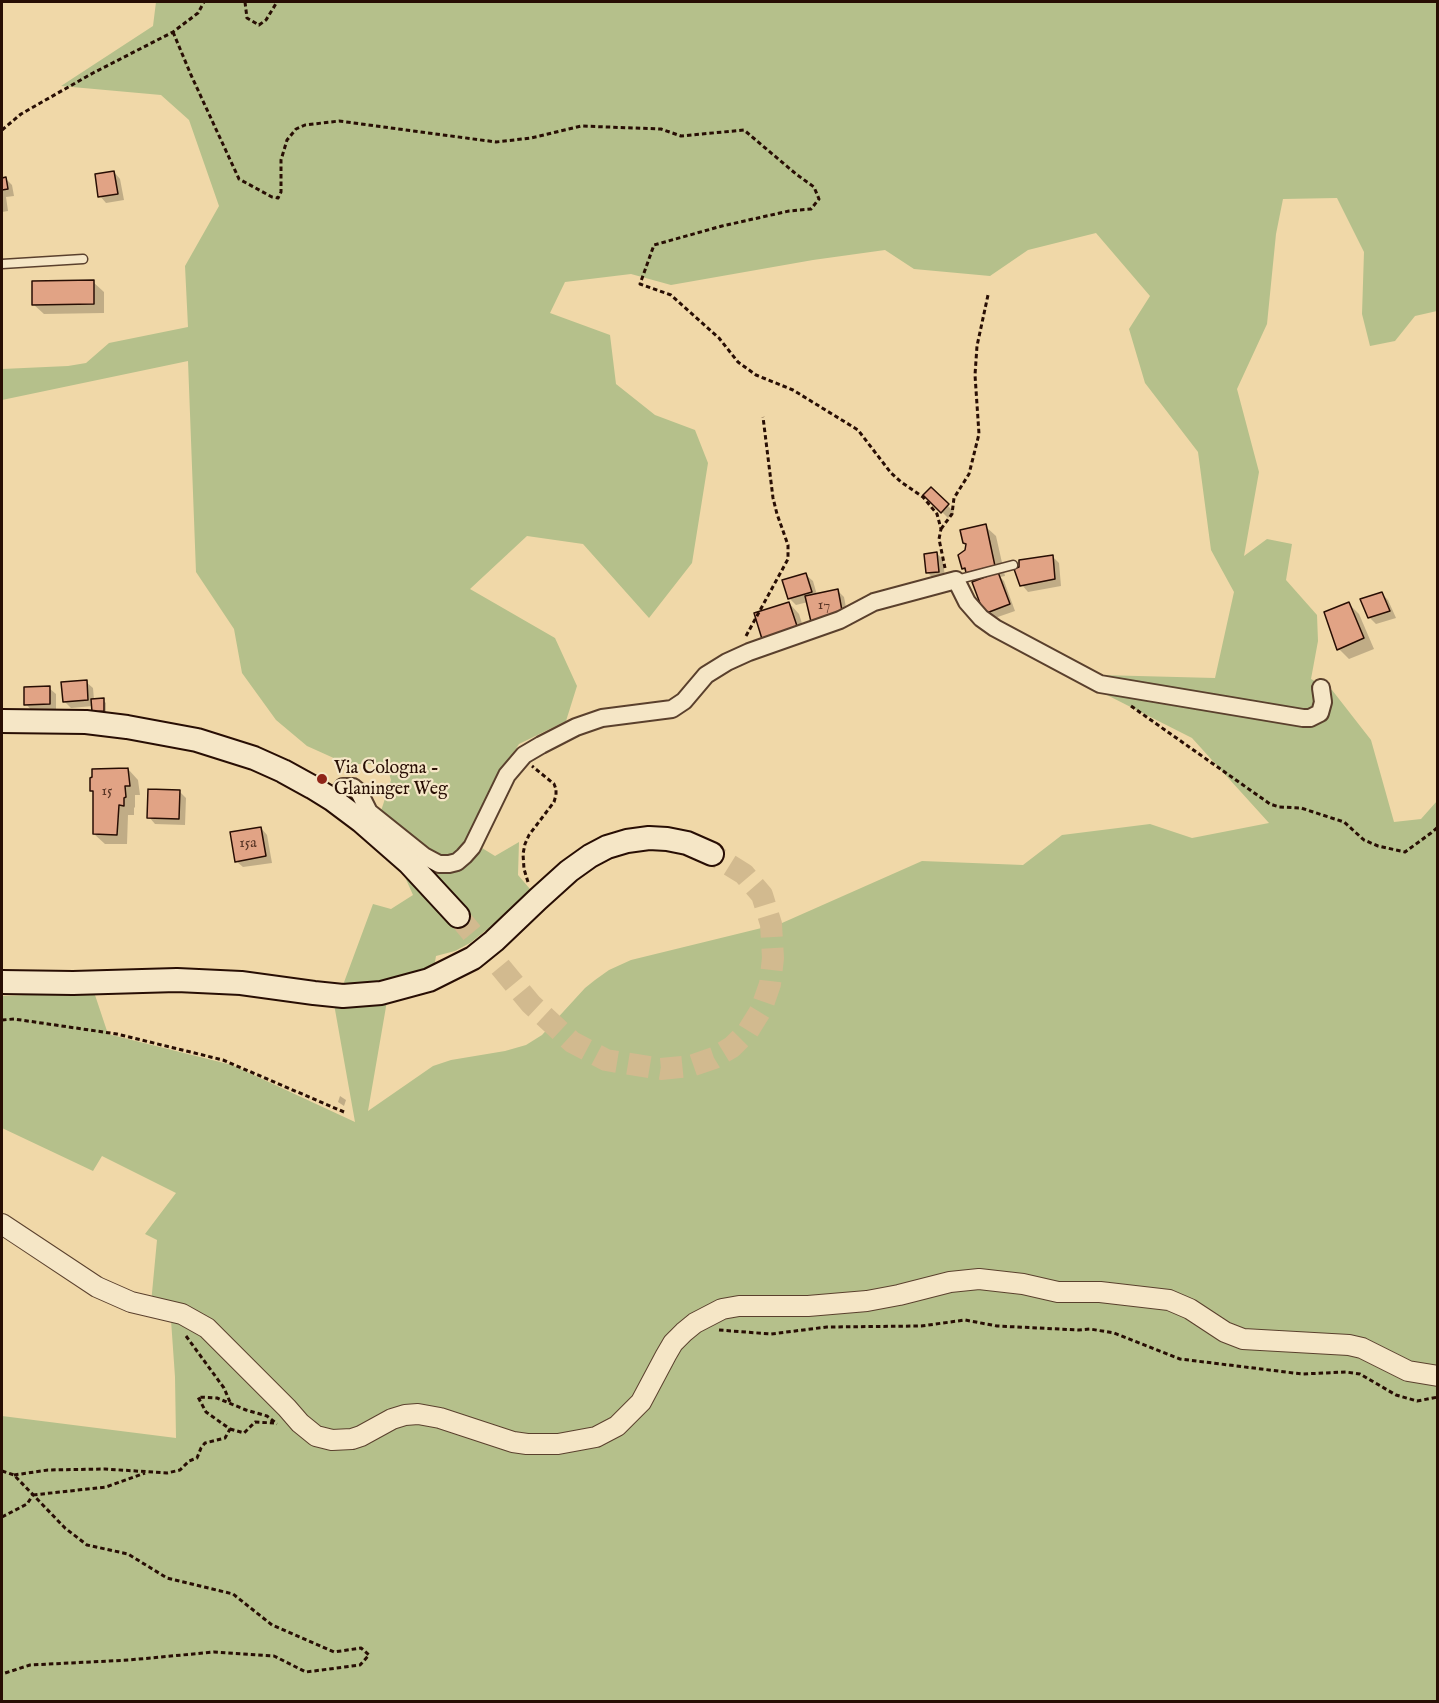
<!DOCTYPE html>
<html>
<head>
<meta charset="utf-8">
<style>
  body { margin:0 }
  #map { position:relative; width:1439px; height:1703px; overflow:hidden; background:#f0d8a8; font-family:"IM FELL English",serif }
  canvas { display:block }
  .frame { position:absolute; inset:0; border:3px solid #280e04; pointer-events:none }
</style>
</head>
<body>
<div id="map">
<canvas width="1439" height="1703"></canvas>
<div class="frame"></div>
</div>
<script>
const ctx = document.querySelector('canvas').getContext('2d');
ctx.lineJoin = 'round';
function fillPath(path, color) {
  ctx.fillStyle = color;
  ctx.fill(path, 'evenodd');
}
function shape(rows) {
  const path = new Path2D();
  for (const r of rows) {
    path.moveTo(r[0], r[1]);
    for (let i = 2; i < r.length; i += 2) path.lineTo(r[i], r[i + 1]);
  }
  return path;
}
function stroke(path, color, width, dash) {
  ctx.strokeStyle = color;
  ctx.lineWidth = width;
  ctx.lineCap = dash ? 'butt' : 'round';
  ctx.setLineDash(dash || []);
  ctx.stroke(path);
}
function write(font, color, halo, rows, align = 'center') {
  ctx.font = font + ' "IM FELL English",serif';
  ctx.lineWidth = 4.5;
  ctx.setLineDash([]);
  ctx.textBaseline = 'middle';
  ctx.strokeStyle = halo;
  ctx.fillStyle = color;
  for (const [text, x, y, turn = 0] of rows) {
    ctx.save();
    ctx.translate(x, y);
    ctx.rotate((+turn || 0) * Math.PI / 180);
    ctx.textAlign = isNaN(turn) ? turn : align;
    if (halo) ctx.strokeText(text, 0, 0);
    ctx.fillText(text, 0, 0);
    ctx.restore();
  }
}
fillPath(shape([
  [156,2,1437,2,1437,311,1415,316,1395,341,1370,346,1362,314,1364,252,1337,198,1283,199,1276,234,1267,324,1237,389,1259,472,1244,556,1267,539,1292,544,1286,580,1317,615,1318,641,1311,679,1332,690,1371,740,1394,822,1421,819,1437,801,1437,1701,2,1701,2,1416,176,1438,175,1377,171,1320,150,1314,157,1240,145,1234,176,1193,102,1156,93,1171,2,1128,2,996,94,992,108,1034,232,1065,355,1122,334,1004,387,1001,368,1111,433,1066,451,1060,505,1051,526,1045,542,1035,585,988,595,980,609,970,631,960,782,923,922,861,1023,865,1062,835,1150,824,1192,838,1269,823,1192,738,1097,690,1100,675,1215,678,1234,592,1211,550,1198,452,1145,383,1129,329,1150,296,1096,233,1028,250,990,276,914,269,885,250,813,260,671,285,631,274,565,282,550,313,610,335,616,384,655,415,695,430,708,463,692,563,649,618,583,544,527,536,470,589,555,638,577,686,566,721,519,744,491,788,469,840,495,856,519,842,518,875,530,889,508,913,470,943,455,951,436,956,434,968,385,981,343,985,373,904,391,909,413,895,405,877,417,843,381,811,391,780,386,764,347,764,307,746,276,720,242,673,234,629,196,572,188,361,2,400,2,369,68,366,86,363,109,343,188,327,185,266,219,206,189,120,161,95,61,86,153,26]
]), '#b5c08b');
fillPath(shape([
  [114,172,120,179,124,200,106,203,100,196],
  [2,179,6,179,12,185,14,196,6,197,8,211,2,212],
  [93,282,104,292,104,313,44,314,33,304],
  [931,489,954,512,948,518,925,495],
  [985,526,996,536,1005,576,1000,577,1004,581,1015,611,992,619,985,613,977,582,963,568,966,551],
  [937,553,943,560,945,578,934,579,927,572],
  [1052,556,1059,563,1061,586,1028,592,1022,585],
  [806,575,813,581,817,595,838,591,844,597,849,623,808,602,796,605,790,599,784,581],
  [1382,594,1388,600,1396,618,1376,624,1369,617],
  [789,603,799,614,807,639,756,614],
  [1348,603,1359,614,1374,649,1349,659,1339,649],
  [86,682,93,688,94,700,103,700,106,703,106,713,96,714,93,711,93,706,71,708,64,701],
  [49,688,56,694,56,710,32,711,26,704],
  [128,769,138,780,140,795,135,795,135,807,134,808,134,815,128,815,127,844,105,844,94,834,94,793,92,791],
  [179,791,186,798,185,825,155,824,149,817],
  [261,828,267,835,272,863,243,867,236,861],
  [340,1096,346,1100,344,1106,338,1102]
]), '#0003');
const building = shape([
  [114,171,118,194,98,197,95,174,114,171],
  [6,177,8,189,2,190,2,178,6,177],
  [94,280,94,304,32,305,32,281,94,280],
  [931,487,949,504,941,513,923,495,931,487],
  [986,524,995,566,966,573,965,568,962,569,958,555,965,550,966,544,963,543,960,530,986,524],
  [937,552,939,572,926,573,924,554,937,552],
  [1053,555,1055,579,1020,586,1014,569,1019,567,1019,560,1053,555],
  [998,572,1010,604,984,614,972,582,998,572],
  [806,573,812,592,788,599,782,580,806,573],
  [838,589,843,616,812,626,805,596,838,589],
  [1382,592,1390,611,1368,618,1360,599,1382,592],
  [789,602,798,629,762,639,754,613,789,602],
  [1349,602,1364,638,1337,650,1324,612,1349,602],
  [87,680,88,700,63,702,61,682,87,680],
  [50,686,50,704,24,705,24,687,50,686],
  [104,698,104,711,92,712,91,699,104,698],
  [128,768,130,786,125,786,126,797,124,798,124,806,119,805,117,835,93,834,93,791,90,791,90,778,92,777,92,769,128,768],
  [148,789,180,790,179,819,147,818,148,789],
  [261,827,266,856,235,862,230,832,261,827]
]);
fillPath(building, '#e1a385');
stroke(building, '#280e04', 1.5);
stroke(shape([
  [458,916,531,1004,572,1042,606,1060,661,1069,691,1066,714,1058,732,1047,748,1031,761,1010,770,984,773,958,771,924,762,895,744,874,712,854]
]), '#d2ba8f', 22, [22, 11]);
const service = shape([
  [2,264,83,259],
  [956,580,1013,565]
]);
const minor = shape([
  [333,800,343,787,353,787,359,792,369,812,424,856,439,864,449,864,457,862,464,856,472,847,507,775,524,755,541,745,576,727,602,718,672,709,684,701,706,675,727,662,749,652,840,620,874,602,956,580,967,602,981,618,995,628,1100,684,1303,718,1310,718,1320,713,1323,702,1321,688]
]);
const tertiary = shape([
  [2,1224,97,1287,131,1302,182,1314,207,1328,287,1408,300,1423,316,1436,332,1440,352,1439,361,1436,392,1419,405,1415,418,1414,440,1418,513,1442,527,1444,558,1444,596,1437,617,1426,641,1402,666,1355,673,1343,684,1332,695,1323,722,1309,739,1306,808,1306,867,1301,899,1295,950,1282,979,1279,1023,1284,1058,1292,1100,1292,1169,1300,1190,1309,1225,1332,1243,1339,1349,1345,1362,1348,1408,1371,1438,1376]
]);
const secondary = shape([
  [2,721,86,722,127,727,197,740,254,758,283,771,312,787,333,800,361,821,409,863,458,916],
  [2,982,73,983,177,980,241,983,314,993,343,996,381,993,429,980,473,958,494,941,538,899,569,871,590,856,607,847,627,841,649,838,667,839,687,843,712,854]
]);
stroke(service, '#5a402d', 11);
stroke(minor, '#5a402d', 20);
stroke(tertiary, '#5a402d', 22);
stroke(secondary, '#280e04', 26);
stroke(shape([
  [245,2,247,18,259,25,266,20,277,2],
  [173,32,191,75,239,179,272,197,278,198,281,192,281,160,287,140,296,129,305,125,339,121,496,142,531,138,581,126,661,129,681,136,744,130,796,174,814,187,819,199,811,209,789,211,722,226,654,245,640,284,671,295,719,338,738,362,756,375,793,390,858,430,891,473,901,482,923,497,937,514,941,529,939,539,945,568],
  [2,130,21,114,93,73,173,32,198,13,204,2],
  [941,529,952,514,954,498,969,474,979,434,975,375,977,346,988,295],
  [746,636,788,559,788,545,777,514,773,498,763,417],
  [1131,706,1270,804,1279,807,1301,808,1344,822,1364,840,1378,846,1405,852,1431,833,1438,827],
  [528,882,524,869,523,854,525,844,529,835,554,802,556,795,556,789,554,784,532,766],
  [2,1020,14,1019,117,1034,223,1060,344,1112],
  [719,1330,771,1334,827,1327,921,1326,965,1320,997,1326,1079,1330,1090,1329,1114,1333,1180,1359,1302,1374,1346,1372,1360,1374,1396,1395,1417,1401,1438,1397],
  [186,1336,224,1388,230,1402],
  [230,1429,244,1433,255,1422,274,1423],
  [2,1471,14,1475,65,1528,87,1545,128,1554,167,1578,233,1594,272,1625,334,1652,361,1648,369,1655,360,1665,306,1672,274,1656,214,1652,129,1660,30,1665,2,1674],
  [14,1475,48,1470,105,1469,167,1473,180,1470,189,1461,197,1458,201,1448,205,1443,225,1438,230,1429,206,1412,198,1397,217,1398,246,1410,267,1416,277,1424],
  [33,1495,106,1487,145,1473],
  [2,1517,27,1504,33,1495]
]), '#280e04', 3, [4.5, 3]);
stroke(service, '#f5e6c6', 8);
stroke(minor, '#f5e6c6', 16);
stroke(tertiary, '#f5e6c6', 20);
stroke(secondary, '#f5e6c6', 22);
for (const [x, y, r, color] of [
  [322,779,6,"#8f2418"]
]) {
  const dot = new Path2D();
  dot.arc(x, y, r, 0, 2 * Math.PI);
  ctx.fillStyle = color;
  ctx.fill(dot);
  stroke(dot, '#f5e6c6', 2);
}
write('15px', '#563324', null, [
  ["17",824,606],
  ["15",107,792],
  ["15a",248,844]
]);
write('18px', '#280e04', '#f5e6c6', [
  ["Via Cologna -",334,769],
  ["Glaninger Weg",334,790]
], 'left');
</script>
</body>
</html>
